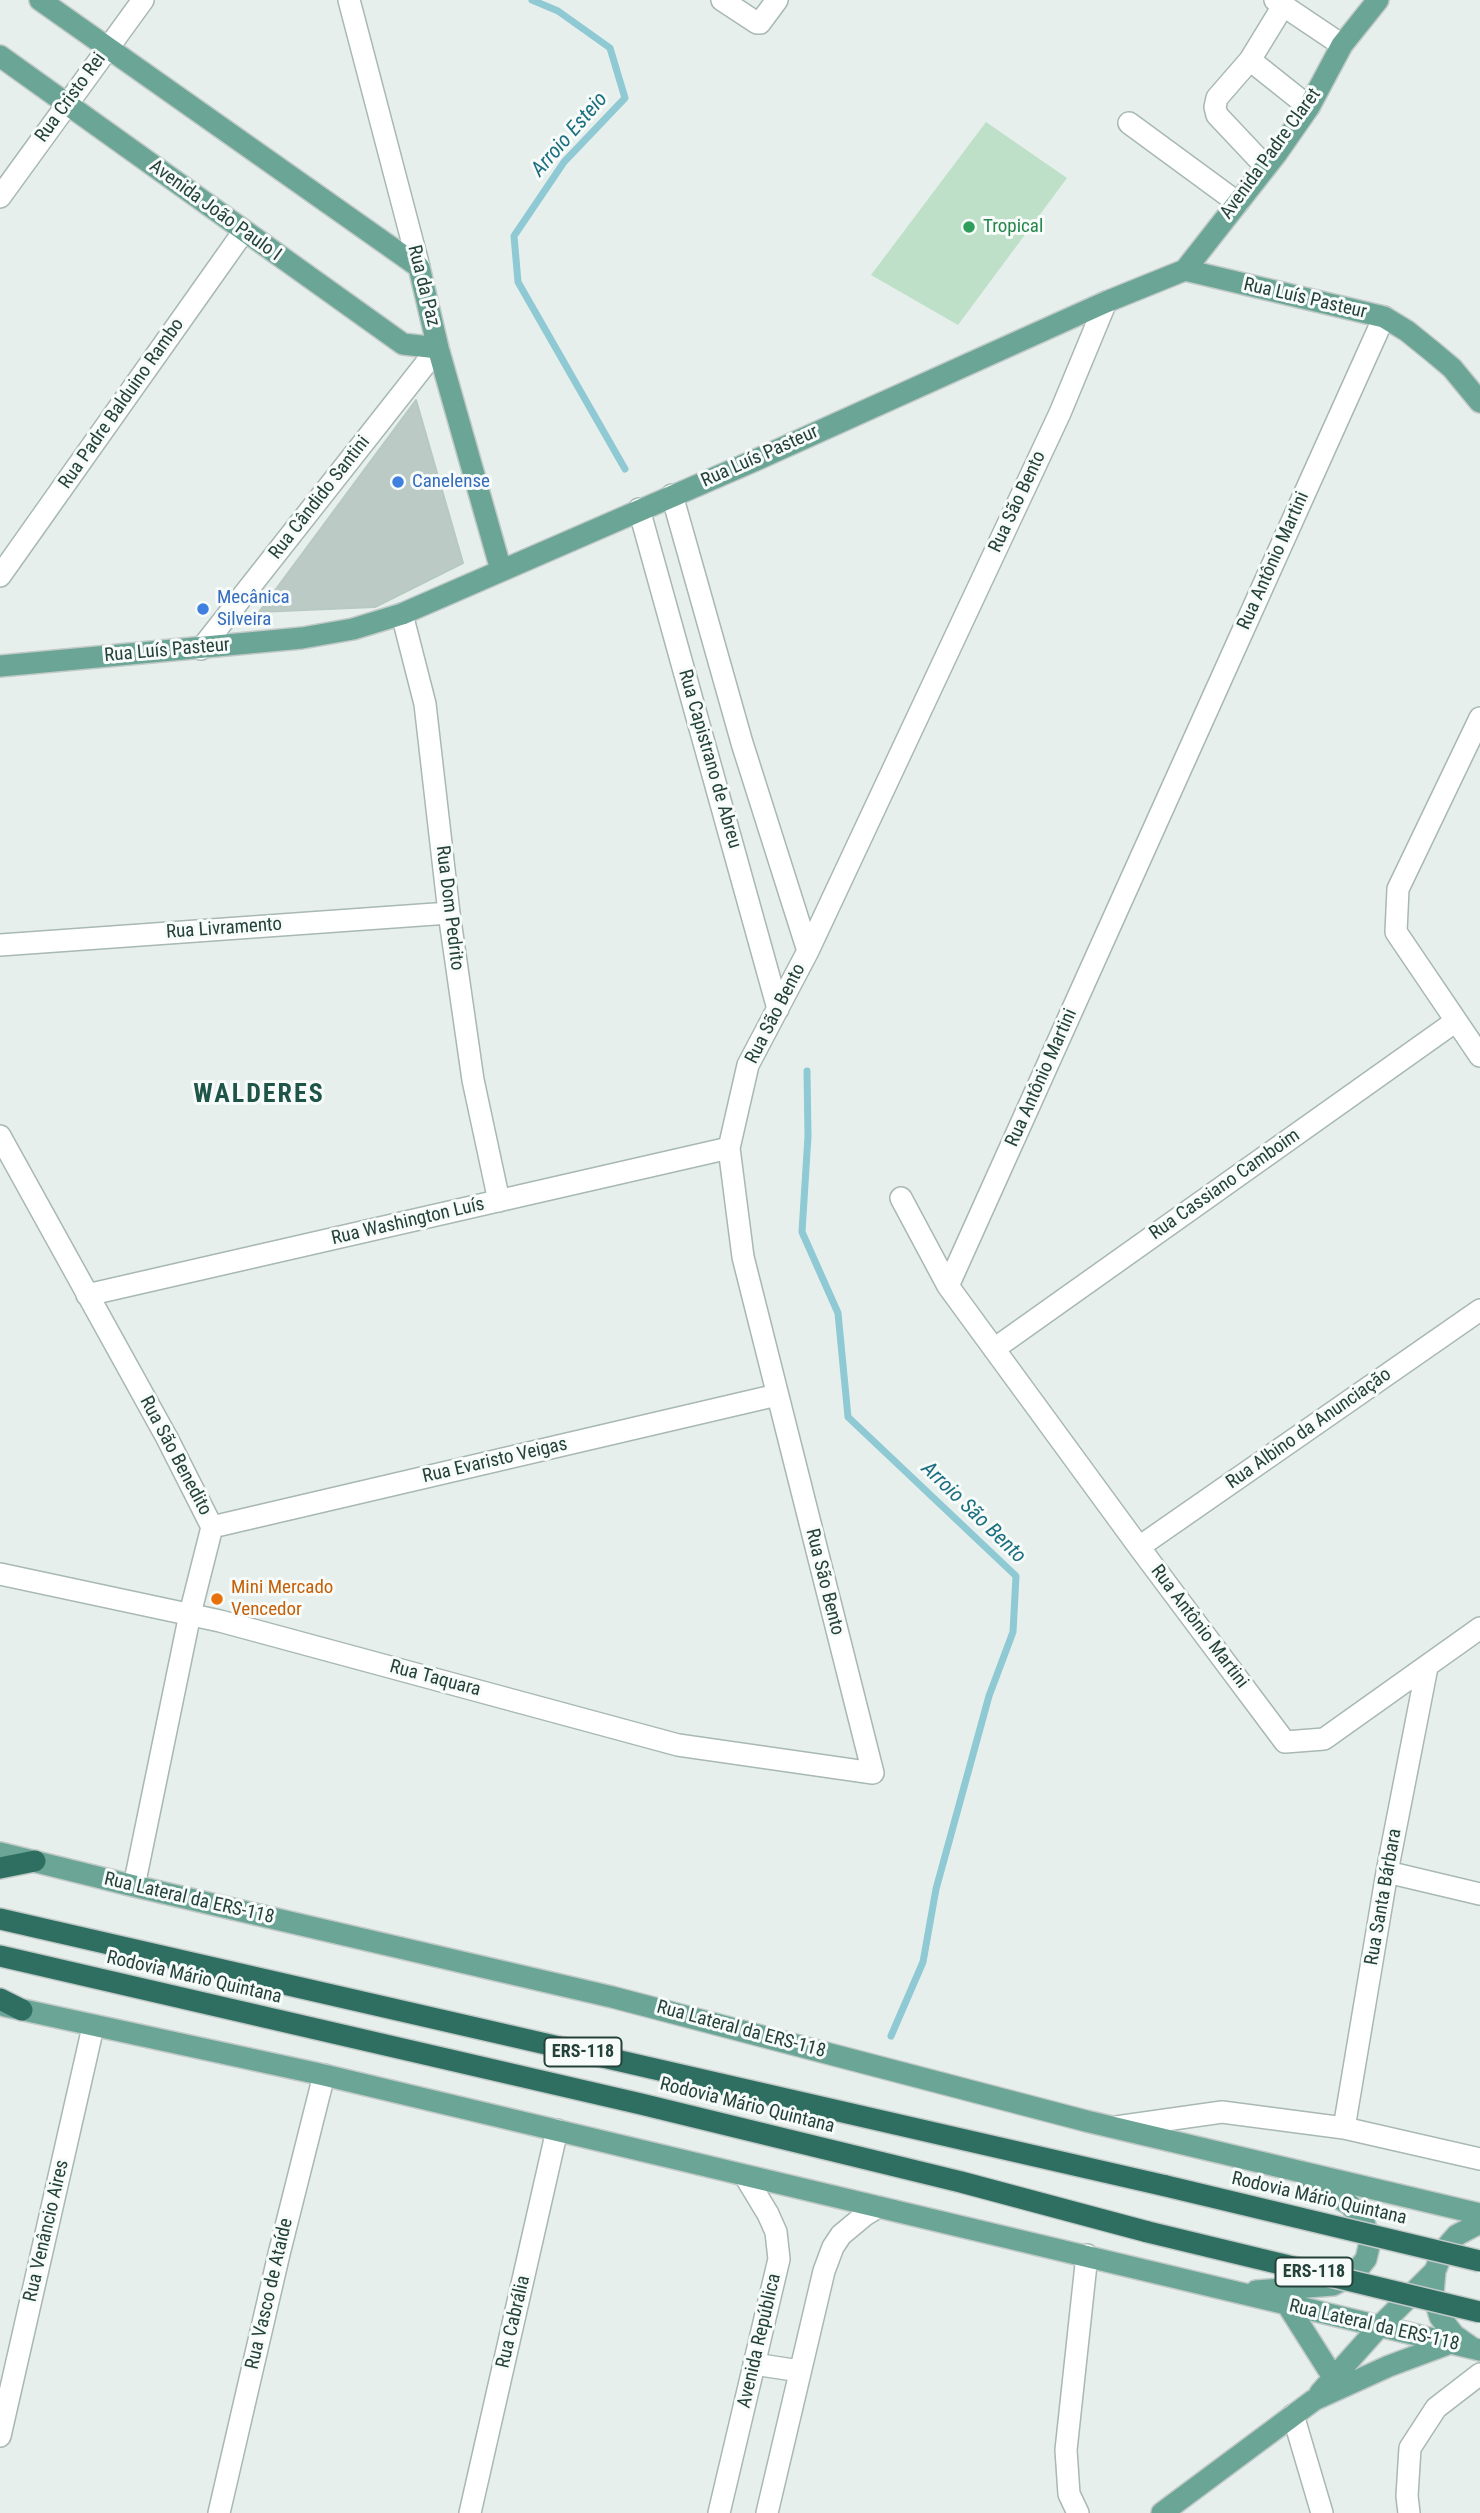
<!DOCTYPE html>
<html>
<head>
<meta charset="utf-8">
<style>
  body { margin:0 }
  canvas { display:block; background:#e6efeb }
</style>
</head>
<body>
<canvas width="1480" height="2513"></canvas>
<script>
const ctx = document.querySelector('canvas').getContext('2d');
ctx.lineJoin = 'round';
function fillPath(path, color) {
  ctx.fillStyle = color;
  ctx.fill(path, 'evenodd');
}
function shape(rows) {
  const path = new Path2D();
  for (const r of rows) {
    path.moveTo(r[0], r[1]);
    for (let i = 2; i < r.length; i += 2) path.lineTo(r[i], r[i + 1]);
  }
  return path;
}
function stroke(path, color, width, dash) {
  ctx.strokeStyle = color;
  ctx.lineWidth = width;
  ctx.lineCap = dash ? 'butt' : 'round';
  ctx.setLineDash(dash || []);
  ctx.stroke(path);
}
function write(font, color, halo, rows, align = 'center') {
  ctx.font = font + ' "Roboto Condensed",sans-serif';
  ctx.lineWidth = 6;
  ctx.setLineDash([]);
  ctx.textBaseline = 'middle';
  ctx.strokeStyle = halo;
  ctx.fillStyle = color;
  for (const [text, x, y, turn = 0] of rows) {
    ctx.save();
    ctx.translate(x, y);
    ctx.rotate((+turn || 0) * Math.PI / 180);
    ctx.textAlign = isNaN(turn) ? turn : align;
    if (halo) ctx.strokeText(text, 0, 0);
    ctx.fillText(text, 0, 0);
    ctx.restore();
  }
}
fillPath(shape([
  [986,122,1067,178,958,325,871,275]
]), '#bfe0c8');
stroke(shape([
  [532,0,558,11,610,48,625,98,564,162,514,236,518,282,625,469],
  [807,1071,808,1136,802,1232,838,1313,848,1417,1016,1576,1013,1632,989,1696,936,1889,923,1962,891,2036]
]), '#8ec9d4', 7);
const building = shape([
  [416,400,463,563,375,607,259,612,416,400]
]);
fillPath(building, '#bbcac4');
stroke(building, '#b8c9c2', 2);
const minor = shape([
  [349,0,419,267],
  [722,0,757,23,760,23,777,0],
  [1275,0,1342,45],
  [1250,60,1309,107],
  [1129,123,1238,203],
  [1266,167,1217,115,1215,107,1217,98,1250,60,1283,6],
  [0,197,143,0],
  [672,495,742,743,808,951],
  [639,509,778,1009],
  [0,576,244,231],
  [402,614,425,704,449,913,473,1080,499,1201],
  [201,649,438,348],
  [1480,718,1398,889,1396,932,1480,1056],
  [0,945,449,913],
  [0,1136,167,1438,212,1527,190,1614,134,1886],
  [901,1198,948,1286,1139,1547,1285,1742,1324,1739,1480,1628],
  [948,1286,1384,317],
  [87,1295,729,1148],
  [994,1349,1456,1021],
  [212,1527,777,1395],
  [1139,1547,1480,1310],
  [0,1574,220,1621,678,1745,873,1773,743,1257,729,1148,748,1065,808,951,1060,413,1106,302],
  [1387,1872,1480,1894],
  [1116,2127,1222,2112,1344,2128,1480,2159],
  [1344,2128,1387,1872,1427,1667],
  [754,2364,800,2371],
  [1293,2415,1322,2513],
  [0,2436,93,2027],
  [219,2513,279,2254,324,2075],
  [470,2513,557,2130],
  [719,2513,779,2259,776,2232,768,2214,745,2176],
  [767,2513,824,2271,833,2247,841,2235,865,2215,878,2207],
  [1078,2513,1069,2494,1066,2450,1087,2255],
  [1409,2513,1407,2496,1410,2448,1436,2408,1480,2374]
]);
const major = shape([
  [40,0,419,267,438,348,501,570],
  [0,56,403,344,438,348],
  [1185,270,1277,153,1309,107,1342,45,1378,0],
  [0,666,302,638,353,629,402,614,758,459,1106,302,1185,270,1384,317,1407,331,1433,352,1452,368,1480,402],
  [0,1853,134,1886,612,1997,1086,2121,1480,2214],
  [5,2006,324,2075,1480,2350],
  [1256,2291,1333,2285,1354,2274,1366,2259,1370,2242,1364,2222,1350,2205,1307,2179],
  [1288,2306,1333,2377],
  [1471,2347,1454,2335,1440,2317,1433,2294,1435,2271,1443,2251,1457,2235,1480,2223],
  [1320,2393,1378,2328,1435,2271],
  [1162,2513,1314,2400,1389,2366,1448,2344]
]);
const highway = shape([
  [0,1868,35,1861],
  [0,1919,1166,2186],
  [0,1956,641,2104,961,2182,1148,2232],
  [0,1999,22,2010]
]);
stroke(minor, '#a8b8b2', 24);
stroke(major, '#c2cac8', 24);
stroke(highway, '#c2cac8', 24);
stroke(minor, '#fff', 21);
stroke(major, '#6aa596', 21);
stroke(highway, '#2f6f62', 21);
const highwayBridge = shape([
  [1166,2186,1480,2261],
  [1148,2232,1480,2312]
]);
stroke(highwayBridge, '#c2cac8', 24, []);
stroke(highwayBridge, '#2f6f62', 21);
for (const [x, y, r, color] of [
  [969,227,7,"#2e9e5b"],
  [398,482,7,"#3f7fe0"],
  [203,609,7,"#3f7fe0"],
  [217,1599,7,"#e8710a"]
]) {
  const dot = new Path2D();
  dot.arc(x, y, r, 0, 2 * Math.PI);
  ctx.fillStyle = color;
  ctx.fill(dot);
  stroke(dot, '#f7fbf9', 2.5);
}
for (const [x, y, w] of [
  [583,2052,77],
  [1314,2272,77]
]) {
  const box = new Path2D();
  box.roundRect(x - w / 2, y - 14.5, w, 29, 5);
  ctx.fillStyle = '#f7fbf9';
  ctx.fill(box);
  stroke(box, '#24423a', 2);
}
write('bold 18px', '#24423a', null, [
  ["ERS-118",583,2052],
  ["ERS-118",1314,2272]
]);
write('19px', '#24423a', '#f7fbf9', [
  ["Rua Cristo Rei",71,98,-54],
  ["Avenida Padre Claret",1271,154,-54],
  ["Avenida João Paulo I",215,211,36],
  ["Rua da Paz",423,286,76],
  ["Rua Luís Pasteur",1305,299,13],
  ["Rua Padre Balduino Rambo",122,404,-55],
  ["Rua Luís Pasteur",760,457,-24],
  ["Rua Cândido Santini",320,498,-52],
  ["Rua São Bento",1018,502,-65],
  ["Rua Antônio Martini",1274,561,-66],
  ["Rua Luís Pasteur",167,651,-5],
  ["Rua Capistrano de Abreu",709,759,74],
  ["Rua Dom Pedrito",449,908,83],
  ["Rua Livramento",224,929,-4],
  ["Rua São Bento",776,1014,-63],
  ["Rua Antônio Martini",1042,1078,-66],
  ["Rua Cassiano Camboim",1225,1185,-35],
  ["Rua Washington Luís",408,1222,-13],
  ["Rua Albino da Anunciação",1309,1429,-35],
  ["Rua São Benedito",175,1456,62],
  ["Rua Evaristo Veigas",495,1461,-13],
  ["Rua São Bento",824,1582,76],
  ["Rua Antônio Martini",1199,1627,53],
  ["Rua Taquara",435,1679,15],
  ["Rua Santa Bárbara",1384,1897,-80],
  ["Rua Lateral da ERS-118",189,1899,13],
  ["Rodovia Mário Quintana",194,1978,13],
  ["Rua Lateral da ERS-118",741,2030,15],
  ["Rodovia Mário Quintana",747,2106,14],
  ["Rodovia Mário Quintana",1319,2199,13],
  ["Rua Venâncio Aires",47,2231,-77],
  ["Rua Vasco de Ataíde",270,2294,-77],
  ["Rua Cabrália",514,2322,-77],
  ["Rua Lateral da ERS-118",1374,2326,13],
  ["Avenida República",760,2341,-77]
]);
write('19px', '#27864d', '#f7fbf9', [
  ["Tropical",983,227]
], 'left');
write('19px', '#366cbe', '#f7fbf9', [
  ["Canelense",412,482],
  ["Mecânica",217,598],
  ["Silveira",217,620]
], 'left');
write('19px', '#c56008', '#f7fbf9', [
  ["Mini Mercado",231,1588],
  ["Vencedor",231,1610]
], 'left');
write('italic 21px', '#1c6f80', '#f7fbf9', [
  ["Arroio Esteio",570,135,-49],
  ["Arroio São Bento",973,1513,44]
]);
ctx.letterSpacing = '2px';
write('bold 26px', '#1f5548', '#f7fbf9', [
  ["WALDERES",259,1095]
]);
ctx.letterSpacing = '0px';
</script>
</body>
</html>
